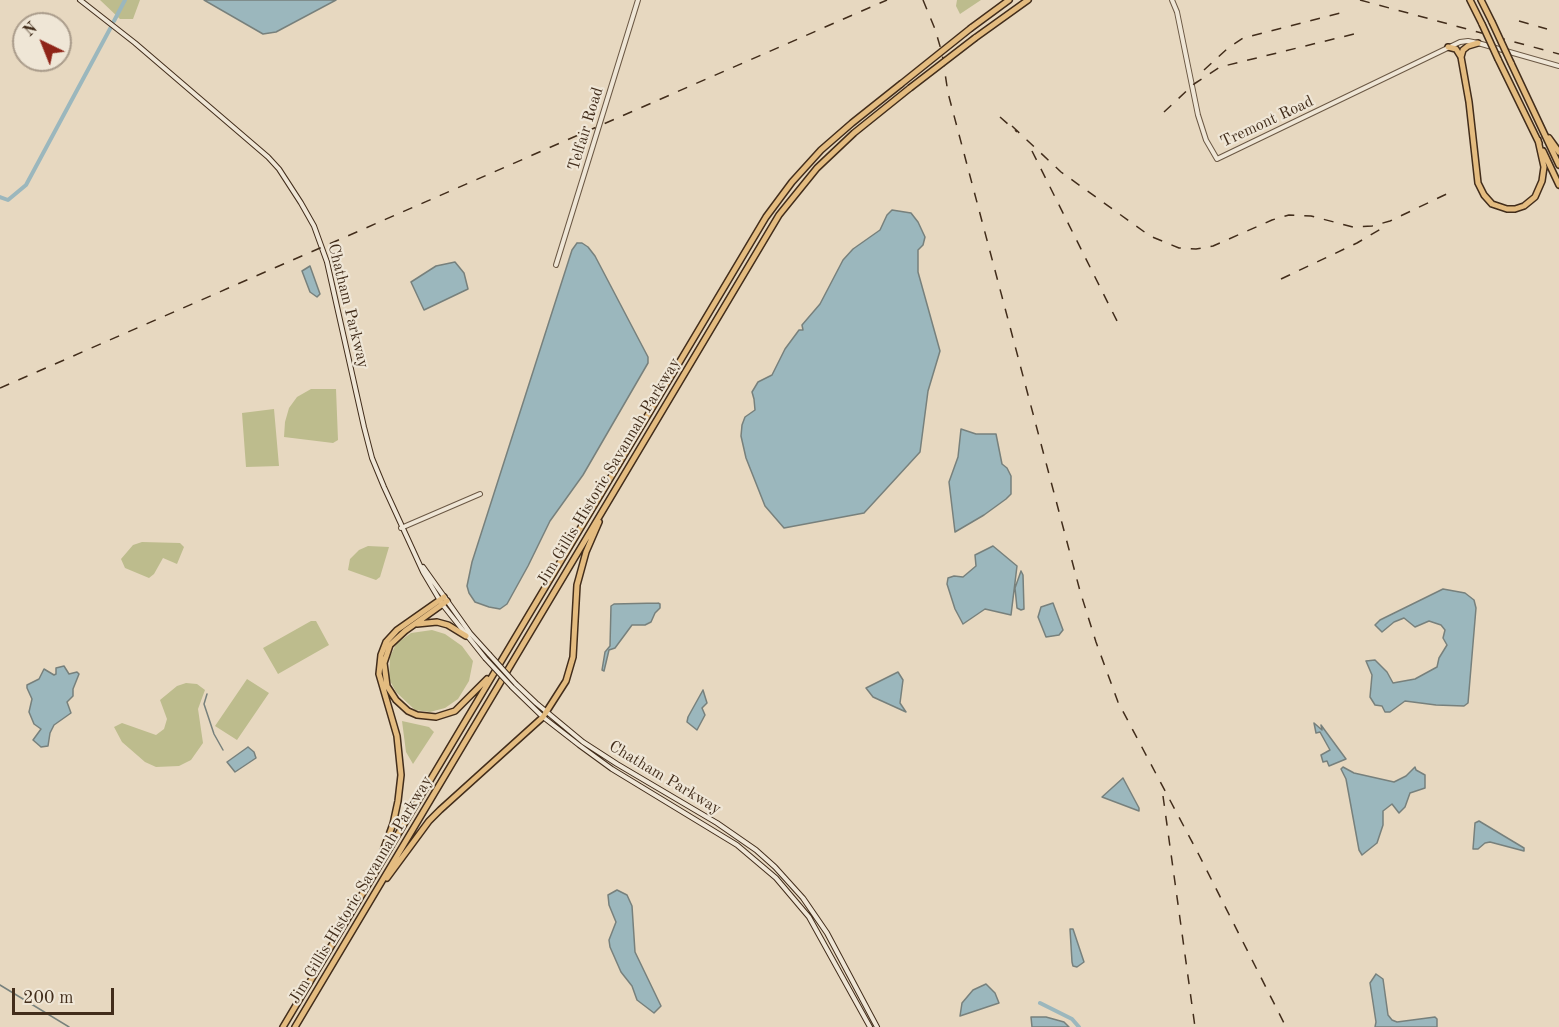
<!DOCTYPE html>
<html>
<head>
<meta charset="utf-8">
<style>
  body { margin:0 }
  #map { position:relative; width:1559px; height:1027px; overflow:hidden; background:#e7d8c0; font-family:"Old Standard TT",serif }
  canvas { display:block }
  .north { position:absolute; left:12px; top:12px; width:60px; height:60px; box-sizing:border-box; background:#efe6d6; border:2px solid #aa9c8b; border-radius:50%; rotate:317deg; font-size:16px; font-weight:700; line-height:24px; text-align:center; color:#422d1b }
  .north::after { content:''; display:block; margin:auto; width:21px; height:27px; background:#8f2418; clip-path:polygon(50% 0,100% 100%,50% 72%,0 100%) }
  .scale { position:absolute; left:12px; top:988px; width:102px; height:27px; box-sizing:border-box; border:3px solid #422d1b; border-top:0; padding-left:8px; font-size:18px; line-height:21px; white-space:nowrap; color:#422d1b; -webkit-text-stroke:4px #efe6d6; paint-order:stroke }
</style>
</head>
<body>
<div id="map">
<canvas width="1559" height="1027"></canvas>
<div class="north">N</div>
<div class="scale">200 m</div>
</div>
<script>
const ctx = document.querySelector('canvas').getContext('2d');
ctx.lineJoin = 'round';
function fillPath(path, color) {
  ctx.fillStyle = color;
  ctx.fill(path, 'evenodd');
}
function shape(rows) {
  const path = new Path2D();
  for (const r of rows) {
    path.moveTo(r[0], r[1]);
    for (let i = 2; i < r.length; i += 2) path.lineTo(r[i], r[i + 1]);
  }
  return path;
}
function stroke(path, color, width, dash) {
  ctx.strokeStyle = color;
  ctx.lineWidth = width;
  ctx.lineCap = dash ? 'butt' : 'round';
  ctx.setLineDash(dash || []);
  ctx.stroke(path);
}
function write(font, color, halo, rows, align = 'center') {
  ctx.font = font + ' "Old Standard TT",serif';
  ctx.lineWidth = 4.5;
  ctx.setLineDash([]);
  ctx.textBaseline = 'middle';
  ctx.strokeStyle = halo;
  ctx.fillStyle = color;
  for (const [text, x, y, turn = 0] of rows) {
    ctx.save();
    ctx.translate(x, y);
    ctx.rotate((+turn || 0) * Math.PI / 180);
    ctx.textAlign = isNaN(turn) ? turn : align;
    if (halo) ctx.strokeText(text, 0, 0);
    ctx.fillText(text, 0, 0);
    ctx.restore();
  }
}
fillPath(shape([
  [100,0,140,0,133,19,120,19],
  [957,0,981,0,960,14,956,6],
  [311,389,336,389,338,440,333,443,284,437,285,422,289,408,297,397],
  [274,409,279,466,246,467,242,413],
  [142,542,180,543,184,547,177,564,163,558,154,574,149,578,125,568,121,559,133,545],
  [368,546,389,547,380,577,376,580,348,570,350,559,359,550],
  [311,621,316,621,329,645,278,674,263,648],
  [432,630,445,634,462,646,473,661,469,681,458,699,445,708,430,712,415,710,396,692,389,679,390,657,396,644,411,633],
  [247,679,269,693,237,740,215,726],
  [186,683,197,684,205,690,198,709,203,743,191,760,179,766,156,767,145,762,122,742,114,727,122,723,156,735,164,729,167,719,160,700,177,686],
  [402,721,429,727,434,732,413,764,406,752]
]), '#bdbc8d');
const water = shape([
  [204,0,336,0,276,32,263,34,204,0],
  [892,210,911,213,918,222,925,237,923,245,918,250,918,272,940,351,928,391,920,452,864,513,784,528,765,506,746,458,741,436,742,425,745,417,755,410,754,399,752,392,758,382,772,375,785,349,799,330,803,330,802,325,820,304,843,260,853,249,880,230,887,215,892,210],
  [577,243,582,243,588,247,595,256,648,357,648,363,583,475,550,521,528,566,507,604,500,609,489,607,475,602,469,593,467,586,472,562,572,250,577,243],
  [455,262,464,273,468,289,424,310,411,282,436,266,455,262],
  [310,266,320,294,317,297,310,292,302,271,310,266],
  [961,429,976,434,996,434,1002,464,1007,468,1011,476,1011,494,1006,499,984,515,955,532,949,482,958,457,961,429],
  [993,546,1017,566,1011,615,985,609,963,624,955,609,947,584,948,578,954,576,963,577,976,566,975,555,993,546],
  [1021,571,1023,575,1024,609,1021,610,1017,608,1015,588,1021,571],
  [1443,589,1465,593,1474,600,1476,608,1468,703,1464,706,1436,705,1405,701,1390,712,1385,712,1382,706,1375,705,1370,697,1372,675,1366,661,1375,660,1387,672,1393,683,1415,679,1437,667,1439,658,1447,645,1443,638,1445,630,1441,625,1429,621,1415,627,1404,618,1394,622,1382,632,1375,625,1380,620,1443,589],
  [658,603,660,604,660,608,655,613,651,622,645,625,632,625,615,648,609,650,604,671,602,670,605,652,610,646,611,606,614,604,658,603],
  [1053,603,1063,630,1059,635,1046,637,1038,617,1041,607,1053,603],
  [64,666,69,674,77,672,79,674,73,689,73,696,67,702,71,713,54,725,50,733,48,746,41,747,33,740,41,729,34,724,29,712,32,699,27,688,27,685,39,679,44,669,54,675,56,674,56,668,64,666],
  [898,672,903,680,900,703,906,712,873,697,866,688,898,672],
  [703,690,707,703,702,708,705,715,697,730,687,722,688,717,703,690],
  [1314,723,1322,730,1321,725,1346,759,1329,766,1327,761,1323,762,1321,755,1330,750,1320,732,1316,733,1314,723],
  [248,747,254,752,256,758,235,772,227,762,248,747],
  [1343,767,1354,773,1394,782,1406,776,1415,767,1416,770,1425,775,1425,788,1410,793,1405,807,1399,813,1392,804,1383,811,1383,825,1377,843,1362,855,1359,850,1346,779,1341,769,1343,767],
  [1123,778,1139,808,1139,811,1102,797,1123,778],
  [1479,821,1524,848,1524,851,1490,842,1485,843,1478,849,1473,849,1475,823,1479,821],
  [617,890,627,895,632,906,635,952,661,1006,654,1013,637,1000,632,986,621,972,610,947,609,940,616,922,609,905,608,895,617,890],
  [1070,929,1073,929,1084,962,1077,967,1073,966,1072,962,1070,929],
  [1376,974,1383,979,1388,1015,1392,1020,1397,1022,1435,1017,1437,1019,1437,1027,1375,1027,1376,1022,1370,983,1376,974],
  [986,984,995,993,999,1003,960,1016,962,1003,973,990,986,984],
  [1031,1017,1046,1017,1064,1022,1069,1027,1032,1027,1031,1017]
]);
fillPath(water, '#9bb7bd');
stroke(water, '#77807c', 1.5);
stroke(shape([
  [207,694,204,704,214,734,223,750],
  [0,985,69,1027]
]), '#77807c', 1.5);
stroke(shape([
  [114,21,125,0],
  [0,197,8,200,26,185,111,27],
  [1040,1003,1072,1019,1079,1027]
]), '#9bb7bd', 4);
const tertiary = shape([
  [1172,0,1177,12,1198,115,1206,140,1217,159,1460,42,1468,41,1478,43,1559,66],
  [556,265,638,0],
  [401,528,480,494]
]);
const secondary = shape([
  [80,0,135,43,268,157,279,169,301,203,314,226,327,262,364,427,372,458,384,487,423,572,442,604,485,658],
  [423,567,470,633,489,654],
  [516,684,536,703,583,742,617,764,717,823,756,850,775,867,803,898,827,933,877,1027],
  [512,687,543,717,579,745,612,769,737,845,776,878,809,917,870,1027]
]);
const motorway = shape([
  [1470,0,1482,24],
  [1481,0,1492,22],
  [971,28,1009,0],
  [975,38,1028,0],
  [1448,47,1456,49,1461,57,1469,102,1478,183,1484,195,1492,204,1507,209,1515,209,1524,206,1535,197,1542,181,1544,167,1538,140],
  [1461,57,1463,50,1468,46,1478,43],
  [1498,59,1539,143],
  [1511,63,1559,165],
  [1549,138,1559,152],
  [1543,151,1559,185],
  [447,601,405,631,390,645,384,663,387,686,396,700,408,711,417,715,436,717,455,711,487,679],
  [417,624,437,622,448,625,466,636],
  [379,862,393,824,398,801,401,775,397,736,379,674,381,655,386,642,397,630,444,597],
  [387,878,429,821,440,810,543,717,566,681,573,657,577,585,586,552,599,522],
  [283,1027,766,217,792,182,821,150,852,123,901,84],
  [295,1027,779,215,817,168,854,133,910,88]
]);
stroke(tertiary, '#6b5844', 6);
stroke(secondary, '#422d1b', 6);
stroke(motorway, '#422d1b', 8);
stroke(tertiary, '#efe6d6', 4);
stroke(secondary, '#efe6d6', 4);
stroke(motorway, '#e4bc80', 5);
stroke(shape([
  [923,0,935,29,942,53,948,93,1080,591,1096,642,1118,702,1199,855,1286,1027],
  [1360,0,1559,54],
  [1519,21,1547,29],
  [1204,70,1227,49,1243,38,1348,11],
  [1164,112,1194,84,1220,67,1358,33],
  [1000,117,1017,132],
  [1012,126,1061,172,1150,236,1179,248,1196,249,1213,246,1272,220,1289,215,1311,216,1353,227,1372,226,1390,221,1455,190],
  [1032,151,1118,323],
  [1281,279,1357,243,1384,227],
  [0,388,887,0],
  [1163,796,1195,1027]
]), '#422d1b', 1.5, [10, 10]);
const secondaryBridge = shape([
  [489,654,516,684],
  [485,658,512,687]
]);
const motorwayBridge = shape([
  [1492,22,1511,63],
  [1482,24,1498,59],
  [901,84,971,28],
  [910,88,975,38]
]);
stroke(secondaryBridge, '#422d1b', 6, []);
stroke(motorwayBridge, '#422d1b', 8, []);
stroke(secondaryBridge, '#efe6d6', 4);
stroke(motorwayBridge, '#e4bc80', 5);
write('16px', '#422d1b', '#efe6d6', [
  ["Tremont Road",1267,122,-25],
  ["Telfair Road",586,129,-73],
  ["Chatham Parkway",348,306,76],
  ["Jim Gillis Historic Savannah Parkway",609,472,-59],
  ["Chatham Parkway",665,778,31],
  ["Jim Gillis Historic Savannah Parkway",361,890,-59]
]);
</script>
</body>
</html>
